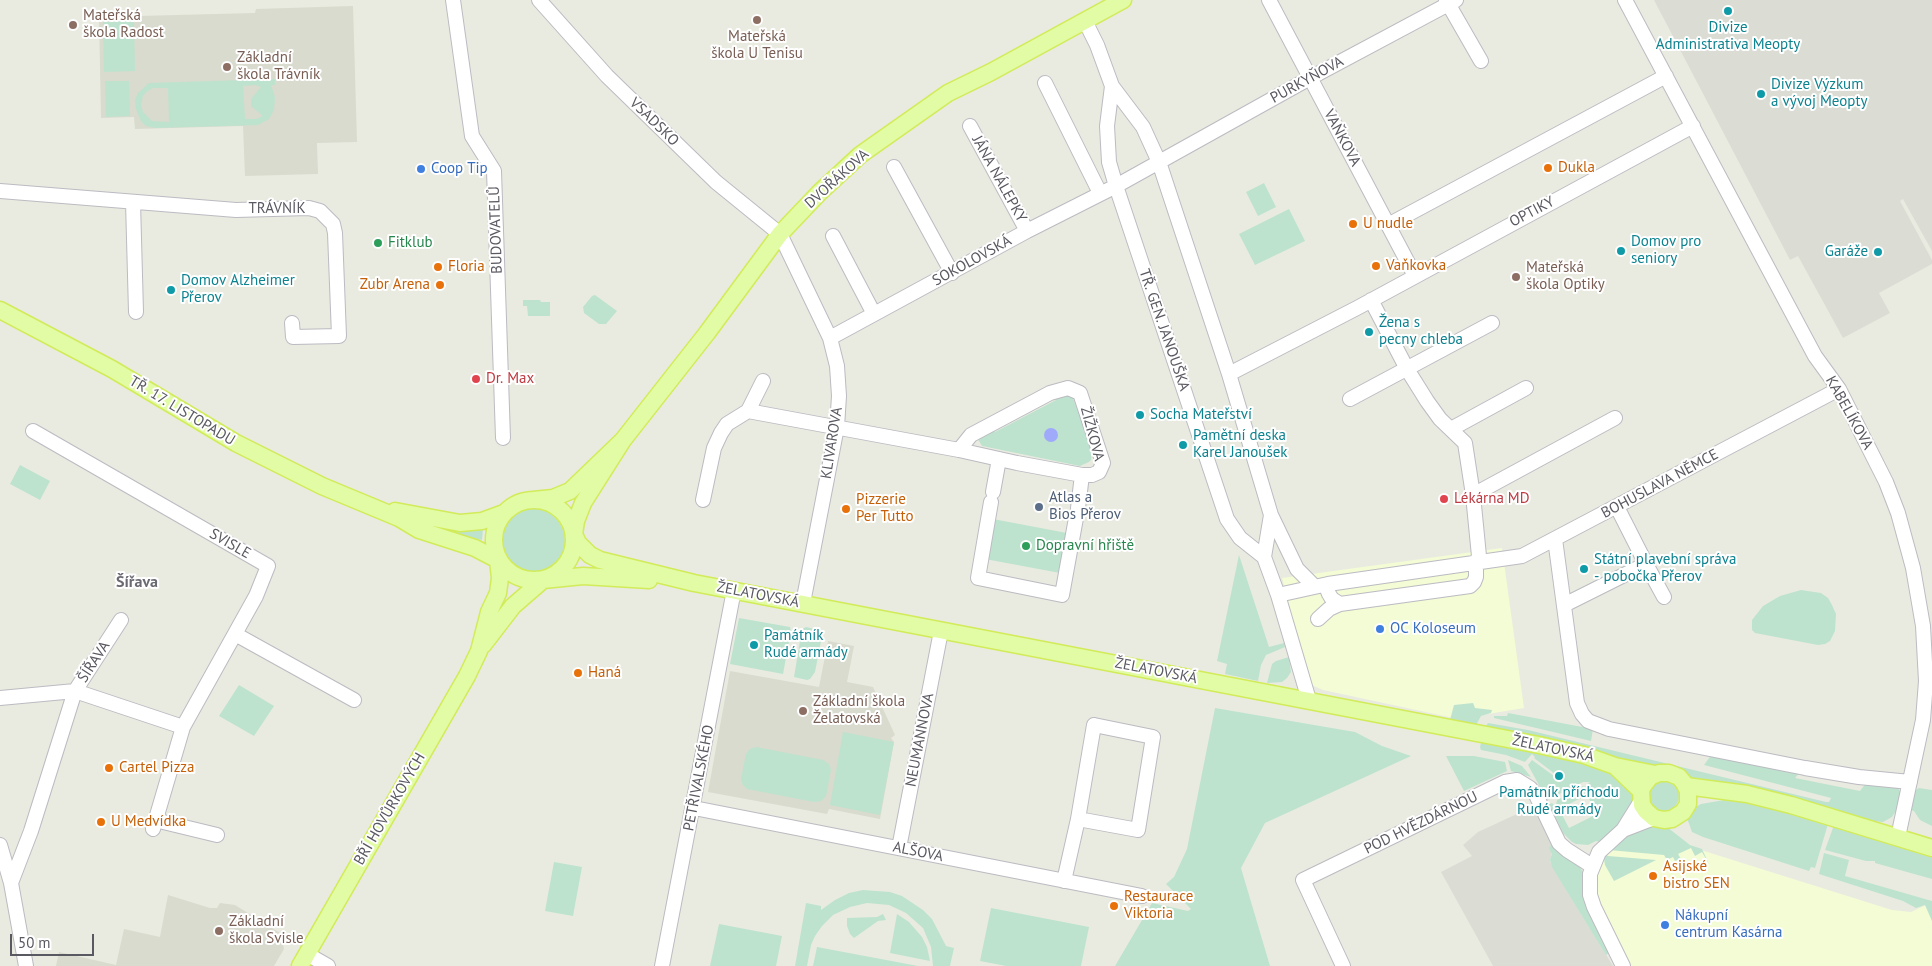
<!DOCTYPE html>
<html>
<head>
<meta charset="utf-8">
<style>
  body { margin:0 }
  #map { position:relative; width:1932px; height:966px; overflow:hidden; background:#e9ebe0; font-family:"PT Sans",sans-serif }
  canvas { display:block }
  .scale { position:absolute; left:10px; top:934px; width:84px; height:22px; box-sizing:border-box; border:2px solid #595961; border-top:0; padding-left:6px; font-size:15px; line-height:18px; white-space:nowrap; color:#595961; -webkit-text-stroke:4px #fff; paint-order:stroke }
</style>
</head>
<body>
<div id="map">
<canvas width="1932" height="966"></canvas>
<div class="scale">50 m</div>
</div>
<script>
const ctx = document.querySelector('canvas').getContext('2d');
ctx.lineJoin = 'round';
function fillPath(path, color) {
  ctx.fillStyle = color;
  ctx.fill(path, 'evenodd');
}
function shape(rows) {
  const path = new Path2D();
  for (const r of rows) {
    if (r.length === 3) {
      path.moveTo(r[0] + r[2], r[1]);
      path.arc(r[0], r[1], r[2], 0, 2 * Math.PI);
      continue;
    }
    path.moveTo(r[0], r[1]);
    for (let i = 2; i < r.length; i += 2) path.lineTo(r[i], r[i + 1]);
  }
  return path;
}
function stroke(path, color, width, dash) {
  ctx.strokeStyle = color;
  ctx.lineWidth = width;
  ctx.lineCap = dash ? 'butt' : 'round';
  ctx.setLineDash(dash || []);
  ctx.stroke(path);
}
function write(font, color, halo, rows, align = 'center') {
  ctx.font = font + ' "PT Sans",sans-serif';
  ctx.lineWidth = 4;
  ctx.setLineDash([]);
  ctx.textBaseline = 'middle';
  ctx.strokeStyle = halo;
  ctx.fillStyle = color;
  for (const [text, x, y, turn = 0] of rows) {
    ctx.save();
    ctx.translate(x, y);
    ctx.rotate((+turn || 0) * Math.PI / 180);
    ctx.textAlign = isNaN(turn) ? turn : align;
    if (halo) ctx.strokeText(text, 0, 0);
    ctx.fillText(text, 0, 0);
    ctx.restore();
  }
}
fillPath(shape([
  [1502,548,1524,708,1458,719,1323,690,1309,684,1282,578],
  [1626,837,1686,843,1701,850,1892,910,1911,912,1926,905,1932,918,1932,966,1630,966,1597,901,1596,876,1603,857]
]), '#f3fcd4');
fillPath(shape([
  [1654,0,1932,0,1932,251,1903,199,1900,201,1932,260,1932,264,1879,293,1890,313,1843,338,1798,256,1790,260],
  [1534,806,1553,847,1550,862,1613,966,1493,966,1441,872,1472,856,1463,845,1478,832]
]), '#dbddd5');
fillPath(shape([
  [353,6,357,142,317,143,318,174,245,176,243,126,135,129,134,117,101,118,99,17,255,13,256,9],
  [828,641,854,646,847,682,873,687,895,735,891,738,894,742,880,819,829,809,827,814,708,792,730,671,819,687],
  [168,895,210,908,217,908,220,903,235,905,280,933,284,949,274,966,56,966,59,952,116,965,124,929,160,937]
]), '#d8dbce');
fillPath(shape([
  [134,21,135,71,104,72,103,22],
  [275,79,275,85,271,85,275,97,274,110,269,119,258,125,155,128,146,126,141,121,136,109,135,100,138,93,149,83],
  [255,85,261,87,251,99,251,106,263,116,256,119,245,119,243,86],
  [153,88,168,88,169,122,152,121,143,112,141,105,143,96,146,92],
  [105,81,129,81,130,116,106,117],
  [1264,183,1276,207,1258,216,1246,192],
  [1289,209,1305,241,1255,265,1239,234],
  [595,295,617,311,606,324,599,324,584,313,583,307,592,296],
  [523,300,540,300,541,302,550,302,550,316,528,316,527,306,523,306],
  [1050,393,1072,395,1092,450,1091,460,1089,462,1080,466,982,446,974,433,991,424,995,432,1056,400],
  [20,465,50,481,40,500,10,484],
  [532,541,33],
  [993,519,1067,533,1060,573,985,559],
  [451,528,483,529,482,540,450,533],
  [1239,555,1269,647,1284,643,1285,647,1266,655,1261,665,1258,681,1225,674,1227,664,1217,661],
  [1801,590,1821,593,1828,598,1832,605,1836,614,1835,631,1830,641,1825,644,1818,645,1755,633,1752,630,1752,620,1763,606,1780,596],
  [739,618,790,627,791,631,783,674,730,664],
  [806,627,823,631,815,672,810,679,807,680,794,677,802,629],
  [1289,657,1291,672,1287,678,1282,682,1267,683,1272,664,1276,661],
  [239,685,274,706,254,736,219,716],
  [1473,703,1475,708,1492,710,1491,713,1481,716,1476,725,1450,720,1454,705],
  [1215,708,1355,732,1382,746,1411,756,1265,823,1241,868,1270,966,1115,966,1152,903,1188,911,1191,909,1166,884,1174,877,1187,849],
  [1508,713,1593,729,1591,741,1494,718,1494,716,1507,716],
  [1488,723,1528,730,1826,802,1829,802,1831,798,1704,765,1712,754,1800,772,1795,778,1860,791,1866,783,1897,786,1901,793,1899,806,1892,817,1883,822,1871,821,1750,786,1691,779,1655,767,1634,764,1590,749,1486,726],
  [843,732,894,742,880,815,830,805],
  [1481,743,1581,761,1615,774,1632,791,1634,799,1619,824,1600,842,1596,841,1588,845,1576,844,1572,842,1563,833,1549,804,1552,803,1559,810,1556,805,1557,800,1580,789,1582,786,1584,787,1590,782,1583,782,1547,800,1528,765,1532,760,1554,776,1553,778,1554,779,1558,773,1557,772,1555,774,1534,758,1535,757,1532,754,1525,762,1506,755,1481,750,1480,747],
  [1587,795,1597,814,1569,828,1559,809],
  [756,747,823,760,829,764,831,770,826,796,821,801,814,802,747,789,743,785,741,779,746,754,750,749],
  [1446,756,1474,756,1505,762,1507,771,1464,791],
  [1508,760,1522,766,1531,777,1511,771],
  [1664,796,15],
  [1919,788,1932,790,1932,826,1920,820,1914,811,1910,810,1914,791],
  [1730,799,1744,801,1828,824,1815,868,1811,867,1809,871,1703,837,1692,832,1687,818,1692,809,1701,804],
  [1650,825,1667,827,1690,845,1702,849,1709,864,1702,852,1695,856,1691,848,1678,854,1681,859,1675,861,1673,857,1667,860,1664,855,1609,850,1628,835],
  [1834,825,1932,855,1932,879,1875,863,1875,861,1866,861,1825,850],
  [1553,843,1578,864,1583,872,1585,902,1609,953,1606,955,1552,867,1550,860,1552,854,1549,848],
  [1824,853,1849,860,1845,876,1932,901,1932,921,1925,905,1916,908,1903,901,1819,874],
  [1606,855,1608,856,1656,860,1614,881,1605,865,1604,859],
  [554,862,582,867,573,916,545,911],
  [863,890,890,892,902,896,923,910,932,919,946,946,954,948,950,966,933,966,931,947,923,928,906,913,889,905,867,903,850,907,833,915,822,926,815,936,811,945,807,966,795,966,806,903,821,906,821,910,835,900,849,893],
  [991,908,1089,927,1081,966,1006,966,980,961],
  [883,914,886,920,878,921,854,938,850,934,847,926,847,918,877,917],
  [897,914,909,922,922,937,927,947,930,961,890,953],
  [719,924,782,936,776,966,710,966],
  [817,947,918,966,813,966]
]), '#bde3ce');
fillPath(shape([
  [1051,435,7]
]), '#a0aafb');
const minor = shape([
  [453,0,472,136,494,171,503,438],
  [539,0,607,76,716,182,780,234,830,338,837,366,839,396,837,427,803,603],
  [1269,0,1415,276],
  [1446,0,1481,61],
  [1625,0,1815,356,1839,389,1886,482,1898,513,1913,568,1923,626,1926,681,1923,720,1898,837],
  [1085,21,1097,45,1112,86,1143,127,1159,162,1229,374,1271,515,1264,557,1278,595,1309,700],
  [1045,83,1100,193],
  [1112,86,1107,126,1109,162,1116,186,1227,519,1240,538,1264,557],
  [970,126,1027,231],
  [894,167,952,273],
  [0,191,236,210,309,208,320,211,333,224,335,233,339,336,293,337,292,323],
  [133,202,136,312],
  [1388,225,1666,76],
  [833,236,874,314],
  [830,338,1027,231,1116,186,1310,78,1456,0],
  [1229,374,1357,308,1693,126],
  [1350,399,1492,323],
  [748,411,763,381],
  [1451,429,1526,388],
  [33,431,268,566,256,596,183,727,153,829],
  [993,492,999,459],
  [1473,495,1615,418],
  [703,500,714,448,721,433,727,424,748,411,959,450,1017,463,1082,475,1092,475,1099,472,1103,463,1080,393,1068,388,1050,393,971,435,959,450],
  [991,502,978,578,1062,595,1076,518],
  [1078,508,1082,475],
  [1271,515,1297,569,1314,586],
  [1555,539,1577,703,1582,714,1588,721,1609,729,1805,768,1859,777,1910,782],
  [1646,564,1664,597],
  [1328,584,1327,589,1329,594,1332,599,1340,604,1470,586,1474,582,1476,577,1476,563,1479,556,1473,495,1465,443,1440,419,1427,401,1407,369,1371,300],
  [1278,595,1328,584,1522,556,1839,389],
  [1564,605,1646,564,1617,507],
  [1318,619,1329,609,1340,604],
  [235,634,354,700],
  [0,698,75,691,183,727],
  [1094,725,1153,737,1138,830,1078,819,1094,725],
  [694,808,1142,896],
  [155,820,217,835],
  [1623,830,1654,818],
  [0,845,11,883,26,966],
  [899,848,941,631],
  [1064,881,1078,819],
  [11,883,31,831,75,691,121,620],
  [307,954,328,966],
  [662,966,734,590],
  [1343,966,1303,880,1505,782,1517,780,1530,788,1536,795,1559,843,1567,850,1592,866],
  [1623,966,1594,907,1590,895,1590,874,1599,852,1623,830,1641,801]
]);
const major = shape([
  [0,310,112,369,236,443,322,486,399,518,419,530,475,548,498,560,500,578,498,593,489,612,479,651,467,676,300,966],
  [623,440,583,503,576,521,574,534,578,543,590,555,600,560,694,583,1539,745,1584,755,1615,766,1655,774],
  [534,540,40],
  [533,500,553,498,570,491,623,440,707,333,780,234,820,192,860,155,948,93,991,72,1123,0],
  [395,511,460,523,482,521,504,513],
  [483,645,513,606,543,580,583,576,649,580],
  [1616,767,1641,791,1642,805,1646,811,1654,818,1664,820,1672,819,1683,812,1688,804,1688,791,1684,783,1679,777,1669,773,1659,773,1650,777,1643,786,1641,791],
  [1686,786,1747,794,1791,805,1932,848]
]);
stroke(minor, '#bbbbc2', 16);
stroke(major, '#d2eb59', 19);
stroke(minor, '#fff', 14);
stroke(major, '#e2fba5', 16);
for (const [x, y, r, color] of [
  [1728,11,5,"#0f9aa8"],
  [757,20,5,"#8d6e63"],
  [73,25,5,"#8d6e63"],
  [227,67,5,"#8d6e63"],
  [1761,94,5,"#0f9aa8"],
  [1548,168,5,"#e8710a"],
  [421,169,5,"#3f7fe0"],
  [1353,224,5,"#e8710a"],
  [378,243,5,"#2e9e5b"],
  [1621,251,5,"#0f9aa8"],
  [1878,252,5,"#0f9aa8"],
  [1376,266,5,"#e8710a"],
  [438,267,5,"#e8710a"],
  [1516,277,5,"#8d6e63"],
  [440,285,5,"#e8710a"],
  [171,290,5,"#0f9aa8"],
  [1369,332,5,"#0f9aa8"],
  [476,379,5,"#e0444e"],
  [1140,415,5,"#0f9aa8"],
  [1183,445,5,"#0f9aa8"],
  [1444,499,5,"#e0444e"],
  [1039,507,5,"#5c6f8a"],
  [846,509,5,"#e8710a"],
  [1026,546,5,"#2e9e5b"],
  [1584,569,5,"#0f9aa8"],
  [1380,629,5,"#3f7fe0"],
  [754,645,5,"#0f9aa8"],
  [578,673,5,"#e8710a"],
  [803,711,5,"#8d6e63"],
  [109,768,5,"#e8710a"],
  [1559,776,5,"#0f9aa8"],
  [101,822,5,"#e8710a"],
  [1653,876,5,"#e8710a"],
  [1114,906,5,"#e8710a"],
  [1665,925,5,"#3f7fe0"],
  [219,931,5,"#8d6e63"]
]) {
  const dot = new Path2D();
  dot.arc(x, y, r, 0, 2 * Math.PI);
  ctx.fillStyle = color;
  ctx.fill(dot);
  stroke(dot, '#fff', 2);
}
write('15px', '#785e54', '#fff', [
  ["Mateřská",83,16],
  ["škola Radost",83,33],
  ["Mateřská",757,37,"center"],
  ["škola U Tenisu",757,54,"center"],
  ["Základní",237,58],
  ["škola Trávník",237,75],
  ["Mateřská",1526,268],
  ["škola Optiky",1526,285],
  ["Základní škola",813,702],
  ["Želatovská",813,719],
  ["Základní",229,922],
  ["škola Svisle",229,939]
], 'left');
write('15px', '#0d838f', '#fff', [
  ["Divize",1728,28,"center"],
  ["Administrativa Meopty",1728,45,"center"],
  ["Divize Výzkum",1771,85],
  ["a vývoj Meopty",1771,102],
  ["Domov pro",1631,242],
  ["seniory",1631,259],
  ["Garáže",1868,252,"right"],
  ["Domov Alzheimer",181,281],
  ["Přerov",181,298],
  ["Žena s",1379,323],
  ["pecny chleba",1379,340],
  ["Socha Mateřství",1150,415],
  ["Pamětní deska",1193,436],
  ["Karel Janoušek",1193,453],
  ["Státní plavební správa",1594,560],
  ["- pobočka Přerov",1594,577],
  ["Památník",764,636],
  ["Rudé armády",764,653],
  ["Památník příchodu",1559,793,"center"],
  ["Rudé armády",1559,810,"center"]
], 'left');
write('15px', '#595961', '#fff', [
  ["PURKYŇOVA",1307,80,-29],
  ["VSADSKO",654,122,44],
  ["VAŇKOVA",1342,138,62],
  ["DVOŘÁKOVA",837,179,-42],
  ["JÁNA NÁLEPKY",999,179,61],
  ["TRÁVNÍK",277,209],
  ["OPTIKY",1532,212,-28],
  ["BUDOVATELŮ",496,230,-92],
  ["SOKOLOVSKÁ",972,261,-29],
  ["TŘ. GEN. JANOUŠKA",1164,330,71],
  ["TŘ. 17. LISTOPADU",182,411,31],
  ["KABELÍKOVA",1849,413,61],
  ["ŽIŽKOVA",1092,434,75],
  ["KLIVAROVA",832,443,-81],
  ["BOHUSLAVA NĚMCE",1660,484,-28],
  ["SVISLE",230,544,30],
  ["ŽELATOVSKÁ",758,595,11],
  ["ŠÍŘAVA",94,662,-57],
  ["ŽELATOVSKÁ",1156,671,11],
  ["NEUMANNOVA",920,740,-79],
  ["ŽELATOVSKÁ",1553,749,12],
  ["PETŘIVALSKÉHO",699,778,-79],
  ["BŘÍ HOVŮRKOVÝCH",390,809,-60],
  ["POD HVĚZDÁRNOU",1421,823,-26],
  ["ALŠOVA",918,852,11]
]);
write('15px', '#c56008', '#fff', [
  ["Dukla",1558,168],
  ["U nudle",1363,224],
  ["Vaňkovka",1386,266],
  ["Floria",448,267],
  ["Zubr Arena",430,285,"right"],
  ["Pizzerie",856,500],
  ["Per Tutto",856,517],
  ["Haná",588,673],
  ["Cartel Pizza",119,768],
  ["U Medvídka",111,822],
  ["Asijské",1663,867],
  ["bistro SEN",1663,884],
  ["Restaurace",1124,897],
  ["Viktoria",1124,914]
], 'left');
write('15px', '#366cbe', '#fff', [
  ["Coop Tip",431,169],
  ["OC Koloseum",1390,629],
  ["Nákupní",1675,916],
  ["centrum Kasárna",1675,933]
], 'left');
write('15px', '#27864d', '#fff', [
  ["Fitklub",388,243],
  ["Dopravní hřiště",1036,546]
], 'left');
write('15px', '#be3a42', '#fff', [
  ["Dr. Max",486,379],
  ["Lékárna MD",1454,499]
], 'left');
write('15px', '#4e5e75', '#fff', [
  ["Atlas a",1049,498],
  ["Bios Přerov",1049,515]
], 'left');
write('bold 16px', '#6a6a73', '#fff', [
  ["Šířava",137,582]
]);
</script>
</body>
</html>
